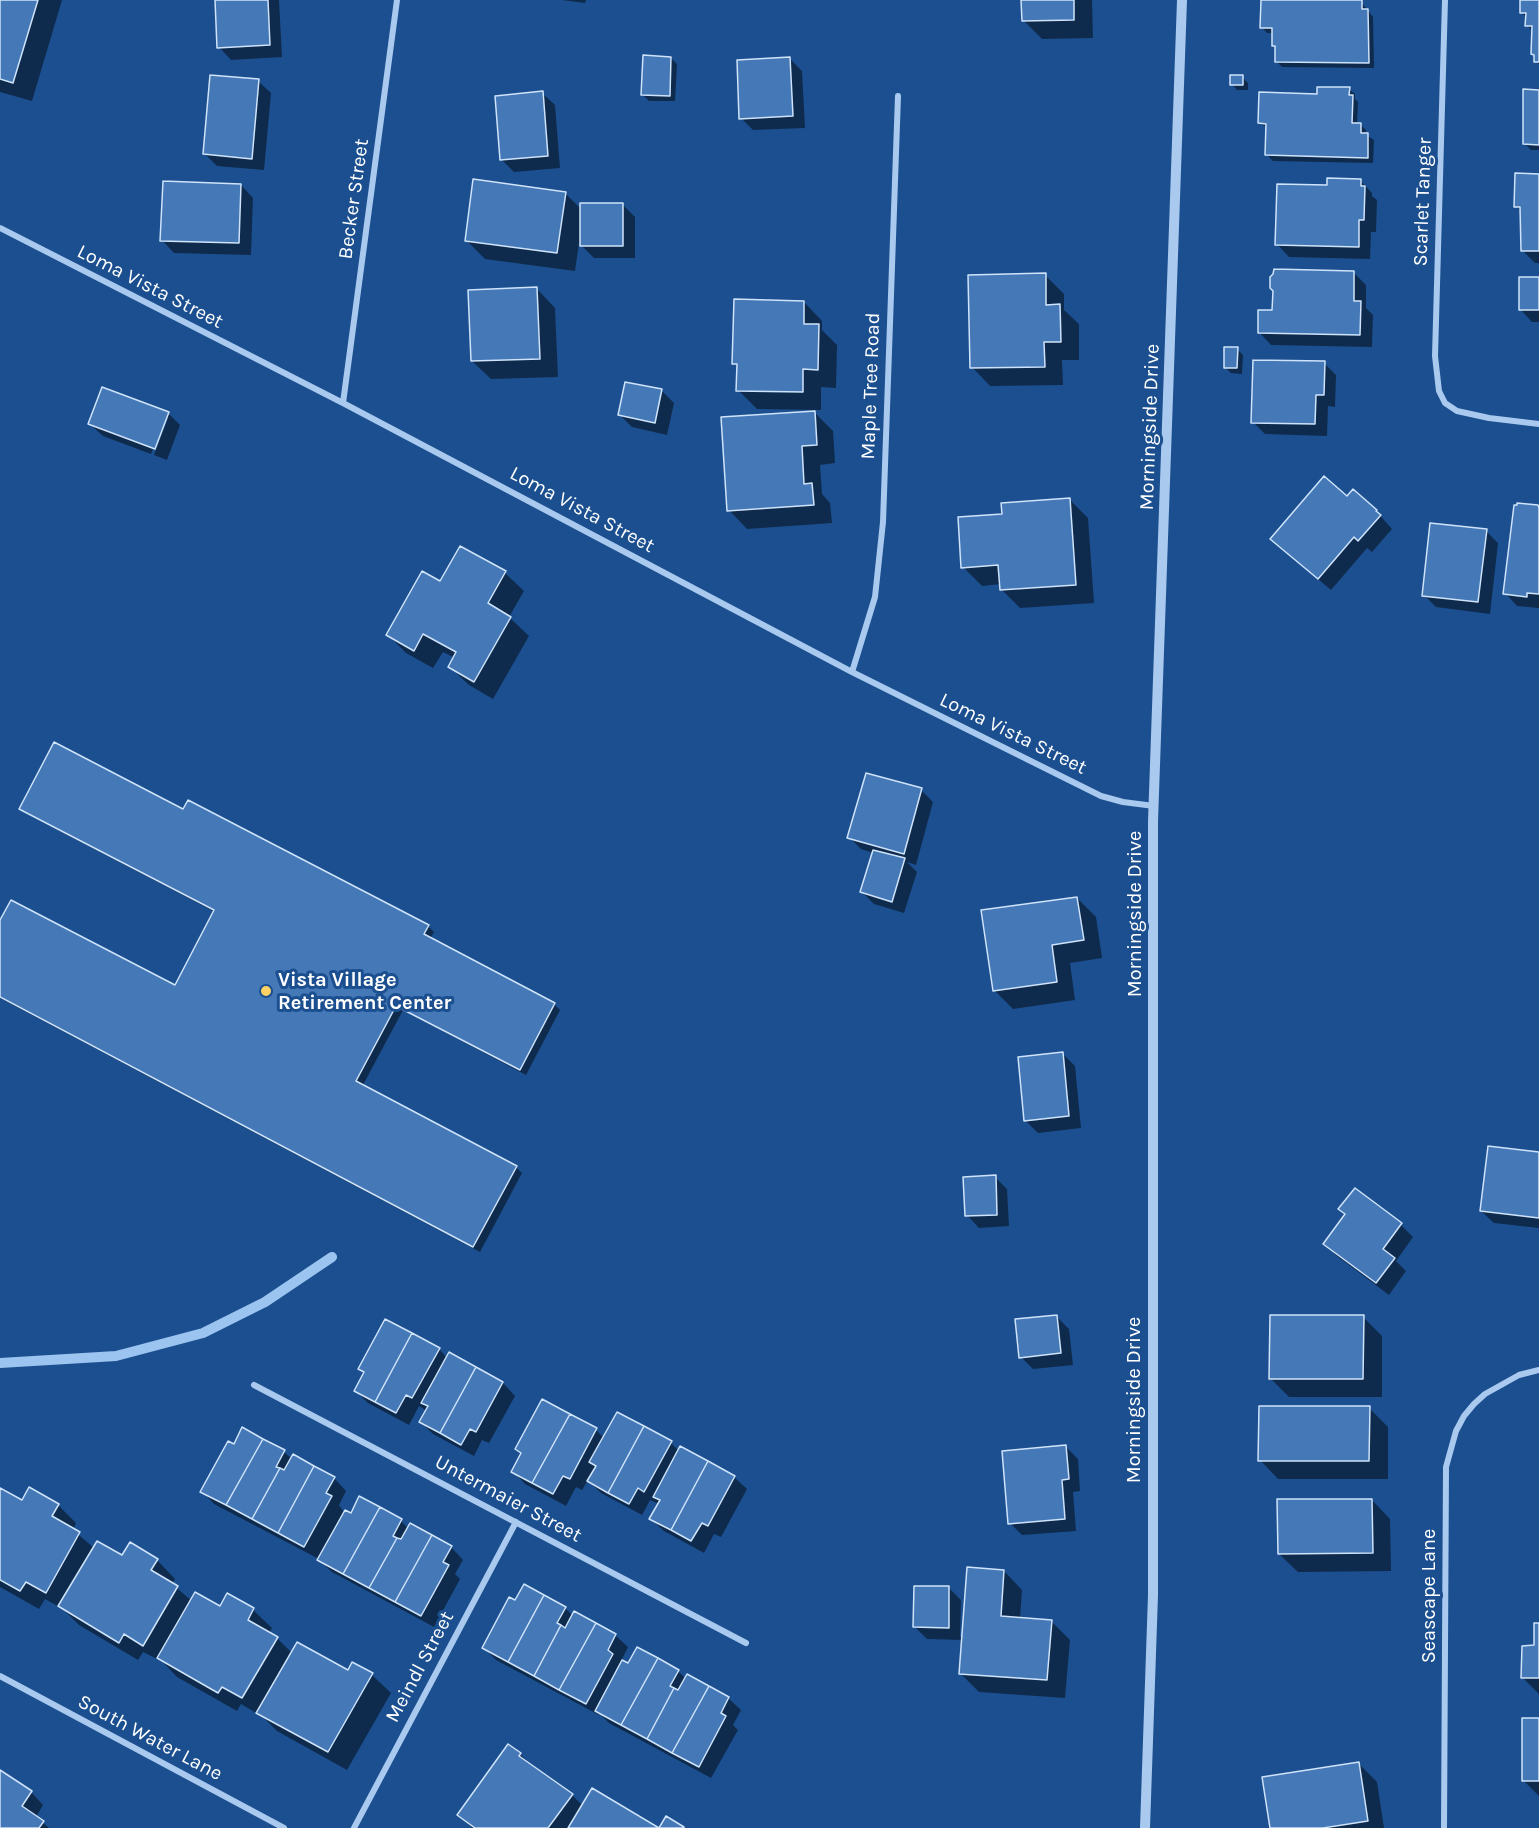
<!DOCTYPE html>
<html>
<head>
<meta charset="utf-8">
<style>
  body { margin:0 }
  canvas { display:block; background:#1b4f8f }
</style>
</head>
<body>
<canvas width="1539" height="1828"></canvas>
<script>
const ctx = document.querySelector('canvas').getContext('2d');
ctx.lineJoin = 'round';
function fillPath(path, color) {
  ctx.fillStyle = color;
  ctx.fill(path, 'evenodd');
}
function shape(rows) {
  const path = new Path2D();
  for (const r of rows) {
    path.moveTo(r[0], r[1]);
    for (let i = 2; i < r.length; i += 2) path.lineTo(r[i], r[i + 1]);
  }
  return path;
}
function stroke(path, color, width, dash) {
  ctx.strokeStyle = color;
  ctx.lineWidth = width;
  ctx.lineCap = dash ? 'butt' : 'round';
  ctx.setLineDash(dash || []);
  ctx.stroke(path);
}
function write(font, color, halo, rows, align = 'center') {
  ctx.font = font + ' Karla,sans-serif';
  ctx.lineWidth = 6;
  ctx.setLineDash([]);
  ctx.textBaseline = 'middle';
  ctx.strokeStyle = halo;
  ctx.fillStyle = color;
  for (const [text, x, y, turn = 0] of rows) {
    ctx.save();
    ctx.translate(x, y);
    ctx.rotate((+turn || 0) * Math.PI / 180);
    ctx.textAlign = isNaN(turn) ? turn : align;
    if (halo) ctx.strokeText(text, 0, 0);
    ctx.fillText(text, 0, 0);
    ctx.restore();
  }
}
fillPath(shape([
  [0,0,62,0,32,101,0,92],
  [216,0,279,0,282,57,231,60,219,47],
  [562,0,586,0,585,3],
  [1023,0,1092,0,1093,38,1042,39,1023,20],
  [1521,0,1539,0,1539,65,1533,54,1533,32,1527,25,1527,18,1521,12],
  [1361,2,1373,17,1374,68,1282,67,1276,61,1274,33,1267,33,1262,27],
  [671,58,677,64,675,101,649,101,643,95],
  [790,59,802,71,805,128,753,130,741,118],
  [1242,77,1248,83,1248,90,1237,90,1232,84],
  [258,81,271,93,264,170,217,166,205,154],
  [1349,89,1355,94,1355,99,1358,102,1357,125,1361,125,1366,130,1366,135,1374,140,1373,163,1273,161,1267,155,1268,128,1259,123,1319,95],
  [1539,91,1539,150,1531,150,1525,144],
  [542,93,555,105,560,168,514,172,501,159],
  [1539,175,1539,263,1535,263,1522,250,1522,212,1516,206],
  [1360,180,1372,193,1372,196,1377,200,1376,232,1371,232,1370,259,1289,257,1277,244,1328,187],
  [241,185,253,198,251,255,174,253,162,240],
  [565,193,582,210,622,204,635,217,635,258,594,258,579,243,575,271,485,259,466,240],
  [1354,273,1366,285,1366,308,1373,315,1372,347,1271,345,1259,332,1274,311],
  [1045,275,1064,294,1064,310,1079,324,1079,360,1062,360,1063,385,990,386,972,367],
  [1539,279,1539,322,1532,322,1520,309],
  [537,289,555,308,558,377,491,379,472,361],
  [804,302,822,321,822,330,837,345,836,388,821,387,821,410,757,409,738,390,738,367,734,363],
  [1237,349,1243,355,1242,374,1231,373,1226,368],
  [1324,363,1336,375,1335,407,1328,406,1327,436,1265,434,1253,422],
  [661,390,674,403,667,435,632,427,620,415],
  [814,412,833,431,835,463,820,465,822,494,830,503,832,523,747,529,729,510],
  [168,413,180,425,167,460,154,455,168,418,165,418,151,454,103,436,90,424],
  [1347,498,1376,511,1392,529,1372,552,1367,548,1331,590,1285,551],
  [1069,499,1088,518,1094,603,1020,608,1001,589,1001,584,982,586,963,567,1004,516],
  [1538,506,1539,508,1539,608,1517,606,1505,593],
  [1486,531,1498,543,1490,614,1436,607,1424,595],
  [505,573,524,591,509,617,529,636,493,699,469,685,450,667,455,658,443,652,433,668,406,653,388,635,440,583],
  [921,790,933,802,916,865,907,862,917,872,904,913,874,904,862,892,873,853,861,849,849,837],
  [21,808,184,811,428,926,434,932,430,939,554,1004,560,1010,526,1075,403,1010,363,1085,516,1167,522,1173,480,1252,0,998,0,923,175,987,215,912,27,814],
  [1077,898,1096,917,1102,958,1070,963,1075,1000,1013,1009,994,990],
  [1063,1054,1075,1066,1081,1128,1038,1133,1025,1120],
  [1539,1153,1539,1228,1494,1223,1481,1211],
  [995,1177,1007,1189,1009,1226,979,1228,967,1215],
  [1355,1190,1401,1225,1413,1237,1396,1261,1406,1271,1389,1295,1337,1256,1325,1244,1346,1215,1340,1209],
  [1056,1316,1069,1329,1073,1365,1033,1369,1021,1357],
  [1363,1317,1382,1336,1382,1397,1289,1397,1270,1378],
  [439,1349,447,1358,449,1354,503,1383,515,1396,489,1443,482,1440,474,1456,433,1434,421,1422,427,1411,419,1406,409,1425,368,1403,356,1391,365,1374,360,1369],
  [1369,1408,1388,1427,1388,1479,1278,1479,1260,1460],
  [596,1430,604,1438,671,1443,679,1451,681,1448,734,1477,747,1489,721,1537,714,1534,704,1553,664,1531,651,1519,659,1504,650,1500,642,1515,601,1493,588,1480,582,1490,576,1487,566,1506,525,1484,513,1471,522,1455,517,1449],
  [234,1446,284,1452,292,1459,334,1478,346,1491,339,1505,343,1511,351,1515,401,1521,408,1528,451,1547,463,1560,455,1574,460,1579,434,1627,332,1572,317,1558,214,1504,202,1491],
  [1065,1446,1078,1459,1080,1491,1073,1492,1076,1531,1022,1535,1010,1523],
  [0,1489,23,1502,58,1505,76,1523,73,1530,94,1548,123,1557,157,1560,175,1579,172,1584,192,1601,221,1608,228,1595,253,1610,272,1628,269,1634,277,1638,292,1653,348,1672,372,1675,391,1693,347,1770,277,1731,263,1717,241,1704,237,1711,177,1677,163,1662,143,1652,138,1660,79,1625,63,1609,45,1599,39,1609,0,1587],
  [1372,1500,1390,1519,1391,1571,1298,1572,1279,1554],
  [1004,1571,1022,1590,1020,1619,1051,1621,1070,1640,1065,1698,979,1692,960,1673,963,1640,927,1639,915,1627,949,1588,961,1600,960,1637,963,1638],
  [565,1608,573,1616,615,1635,628,1647,621,1661,629,1665,678,1671,686,1679,728,1698,741,1710,733,1725,738,1730,711,1778,609,1723,599,1713,599,1715,496,1660,484,1648],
  [1539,1625,1539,1694,1523,1678,1536,1647],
  [1539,1720,1539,1796,1524,1781],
  [520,1754,536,1770,572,1795,583,1806,656,1828,472,1828,459,1814],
  [1358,1763,1377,1782,1384,1828,1272,1828],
  [0,1772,31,1792,43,1805,36,1817,49,1828,0,1828]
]), '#0007');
stroke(shape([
  [0,1363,116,1356,203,1333,265,1302,332,1257]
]), '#9cc4f0', 10);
const building = shape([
  [0,0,38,0,13,83,0,79,0,0],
  [215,0,268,0,270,45,217,48,215,0],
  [1021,0,1074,0,1074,20,1022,21,1021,0],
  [1261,0,1362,0,1362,9,1368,9,1369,63,1275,62,1275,46,1272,46,1272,28,1260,28,1261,0],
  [1520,0,1539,0,1539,62,1534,62,1534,55,1531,54,1532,26,1525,26,1526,13,1520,13,1520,0],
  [643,55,671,57,670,96,641,95,643,55],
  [790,57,793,116,739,119,737,60,790,57],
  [210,75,259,79,252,159,203,154,210,75],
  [1230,75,1243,75,1243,85,1230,85,1230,75],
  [1317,87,1350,87,1349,95,1353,95,1352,123,1361,123,1361,133,1368,133,1368,158,1265,155,1266,124,1258,123,1259,92,1317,94,1317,87],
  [1523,89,1539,90,1539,145,1523,144,1523,89],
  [543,91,548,156,500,160,495,96,543,91],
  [1515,173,1539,174,1539,251,1521,251,1520,207,1514,207,1515,173],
  [1327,178,1361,179,1361,186,1365,186,1364,220,1359,220,1359,247,1275,245,1277,184,1327,185,1327,178],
  [473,179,566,192,557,253,465,241,473,179],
  [163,181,241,184,239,243,160,241,163,181],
  [580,203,623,203,623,246,580,246,580,203],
  [1274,269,1354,271,1354,301,1361,301,1360,335,1258,333,1258,310,1272,310,1273,291,1270,288,1270,277,1273,274,1274,269],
  [1046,273,1046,305,1060,304,1061,342,1044,342,1045,367,970,368,968,275,1046,273],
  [1519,277,1539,277,1539,310,1519,310,1519,277],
  [537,287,540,359,471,361,468,290,537,287],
  [734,299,804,301,804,324,819,324,818,370,803,369,803,392,736,391,737,364,732,364,734,299],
  [1224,347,1238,347,1237,368,1224,368,1224,347],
  [1253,360,1325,361,1324,395,1316,395,1315,424,1251,423,1253,360],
  [625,382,662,389,655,423,618,415,625,382],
  [102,387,169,412,155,449,88,424,102,387],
  [815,411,817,445,802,446,804,484,812,483,814,505,727,511,721,417,815,411],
  [1324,476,1347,496,1353,489,1377,510,1376,511,1381,515,1358,541,1354,537,1318,579,1270,539,1324,476],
  [1070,498,1076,585,1000,590,998,565,961,568,958,517,1002,514,1001,503,1070,498],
  [1517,503,1538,505,1539,508,1539,594,1527,593,1527,597,1503,594,1514,505,1517,505,1517,503],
  [1430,523,1487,529,1478,602,1422,596,1430,523],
  [460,546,506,571,488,603,511,617,474,682,448,667,456,652,423,634,414,651,386,635,422,571,440,581,460,546],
  [54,742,183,809,188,800,429,925,424,934,555,1003,520,1070,396,1006,356,1081,517,1166,473,1247,0,997,0,920,11,900,175,985,214,910,19,809,54,742],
  [866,773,922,788,904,854,847,838,866,773],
  [873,850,905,858,892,902,860,892,873,850],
  [1077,897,1084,940,1052,945,1057,982,993,991,981,910,1077,897],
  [1063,1052,1069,1116,1024,1121,1018,1057,1063,1052],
  [1488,1146,1539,1152,1539,1218,1480,1211,1488,1146],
  [996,1175,997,1215,965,1216,963,1177,996,1175],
  [1355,1188,1402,1223,1383,1249,1395,1258,1376,1283,1323,1244,1345,1214,1338,1209,1355,1188],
  [1057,1315,1061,1353,1019,1358,1015,1319,1057,1315],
  [1270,1315,1364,1315,1363,1379,1269,1379,1270,1315],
  [385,1319,412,1333,375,1402,354,1391,364,1372,358,1369,385,1319],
  [412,1333,440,1348,412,1398,406,1395,396,1413,375,1402,412,1333],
  [449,1352,476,1367,440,1433,419,1422,428,1406,421,1403,449,1352],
  [476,1367,503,1382,476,1432,470,1429,461,1445,440,1433,476,1367],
  [542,1399,570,1414,532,1483,511,1472,521,1453,515,1449,542,1399],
  [1259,1406,1370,1406,1369,1461,1258,1461,1259,1406],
  [617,1412,644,1426,608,1493,587,1481,596,1466,589,1462,617,1412],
  [570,1414,597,1428,570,1479,563,1476,553,1494,532,1483,570,1414],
  [644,1426,672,1441,644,1492,638,1488,629,1504,608,1493,644,1426],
  [242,1427,263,1439,226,1505,200,1492,228,1441,234,1444,242,1427],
  [263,1439,285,1450,276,1467,280,1468,252,1519,226,1505,263,1439],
  [1066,1445,1069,1479,1062,1480,1065,1519,1008,1524,1002,1451,1066,1445],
  [680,1446,708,1461,671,1530,649,1519,660,1500,653,1497,680,1446],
  [293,1454,314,1466,278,1533,252,1519,280,1468,284,1470,293,1454],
  [708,1461,735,1476,708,1526,702,1523,691,1541,671,1530,708,1461],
  [314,1466,335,1477,326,1493,332,1496,304,1547,278,1533,314,1466],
  [29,1487,59,1504,52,1516,80,1532,46,1593,26,1582,20,1591,0,1580,0,1488,22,1500,29,1487],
  [359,1496,380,1507,343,1574,317,1560,345,1510,351,1513,359,1496],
  [1277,1499,1372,1499,1373,1553,1278,1554,1277,1499],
  [380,1507,402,1519,393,1536,397,1538,369,1588,343,1574,380,1507],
  [410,1523,432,1535,395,1602,369,1588,397,1538,401,1539,410,1523],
  [432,1535,452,1546,443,1562,449,1565,421,1616,395,1602,432,1535],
  [97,1541,122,1555,130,1542,158,1559,151,1570,178,1586,143,1646,124,1634,119,1643,58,1606,97,1541],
  [967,1567,1004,1570,1001,1616,1052,1620,1047,1680,959,1674,967,1567],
  [524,1584,544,1595,508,1662,482,1648,509,1597,515,1600,524,1584],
  [914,1586,949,1586,949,1628,913,1627,914,1586],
  [195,1592,220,1606,227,1593,254,1608,248,1620,278,1637,242,1698,222,1687,218,1693,157,1658,195,1592],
  [544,1595,566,1607,557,1623,561,1625,534,1676,508,1662,544,1595],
  [574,1611,596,1623,559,1690,534,1676,561,1625,565,1628,574,1611],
  [596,1623,616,1634,608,1650,613,1654,586,1704,559,1690,596,1623],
  [1534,1623,1539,1623,1539,1678,1521,1678,1522,1646,1534,1645,1534,1623],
  [297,1642,348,1670,352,1662,373,1673,328,1752,256,1713,297,1642],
  [637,1647,658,1658,621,1725,595,1711,622,1660,628,1663,637,1647],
  [658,1658,679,1670,670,1686,674,1688,647,1739,621,1725,658,1658],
  [687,1674,709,1686,672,1753,647,1739,674,1688,678,1690,687,1674],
  [709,1686,729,1697,721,1713,726,1716,699,1767,672,1753,709,1686],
  [1522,1718,1539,1718,1539,1781,1522,1781,1522,1718],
  [508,1744,521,1753,519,1756,573,1794,548,1828,475,1828,457,1815,508,1744],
  [1359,1762,1368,1821,1323,1828,1270,1828,1262,1777,1359,1762],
  [0,1770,32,1791,22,1806,44,1821,39,1828,0,1828,0,1770],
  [592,1788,659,1828,666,1816,684,1827,684,1828,568,1828,592,1788]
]);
fillPath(building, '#4478b7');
stroke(building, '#cfe3fa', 1.5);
stroke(shape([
  [1445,0,1435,356,1439,391,1445,403,1457,411,1489,418,1539,424],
  [0,228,343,403,852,672,1101,796,1123,802,1154,806],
  [343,403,397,0],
  [852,672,875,597,883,522,898,96],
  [254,1385,746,1643],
  [0,1676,284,1828],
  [354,1828,516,1522],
  [1444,1828,1446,1467,1456,1431,1464,1416,1474,1404,1485,1394,1519,1375,1539,1370]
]), '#a9c9ee', 6);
stroke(shape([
  [1145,1828,1153,1595,1153,821,1182,0]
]), '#a9c9ee', 10);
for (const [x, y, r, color] of [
  [266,991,6,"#ffd166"]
]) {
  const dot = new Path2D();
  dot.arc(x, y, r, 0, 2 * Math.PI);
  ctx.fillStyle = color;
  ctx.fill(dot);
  stroke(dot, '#1b4f8f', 2);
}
write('20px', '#fff', '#1b4f8f', [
  ["Becker Street",354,199,-82],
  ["Scarlet Tanger",1423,202,-88],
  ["Loma Vista Street",150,287,27],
  ["Maple Tree Road",871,386,-88],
  ["Morningside Drive",1150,427,-88],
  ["Loma Vista Street",582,510,28],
  ["Loma Vista Street",1013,734,26],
  ["Morningside Drive",1135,914,-90],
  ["Morningside Drive",1134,1400,-90],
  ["Untermaier Street",508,1499,28],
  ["Seascape Lane",1429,1596,-90],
  ["Meindl Street",420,1667,-62],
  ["South Water Lane",150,1738,28]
]);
write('bold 20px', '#fff', '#1b4f8f', [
  ["Vista Village",278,980],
  ["Retirement Center",278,1003]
], 'left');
</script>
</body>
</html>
